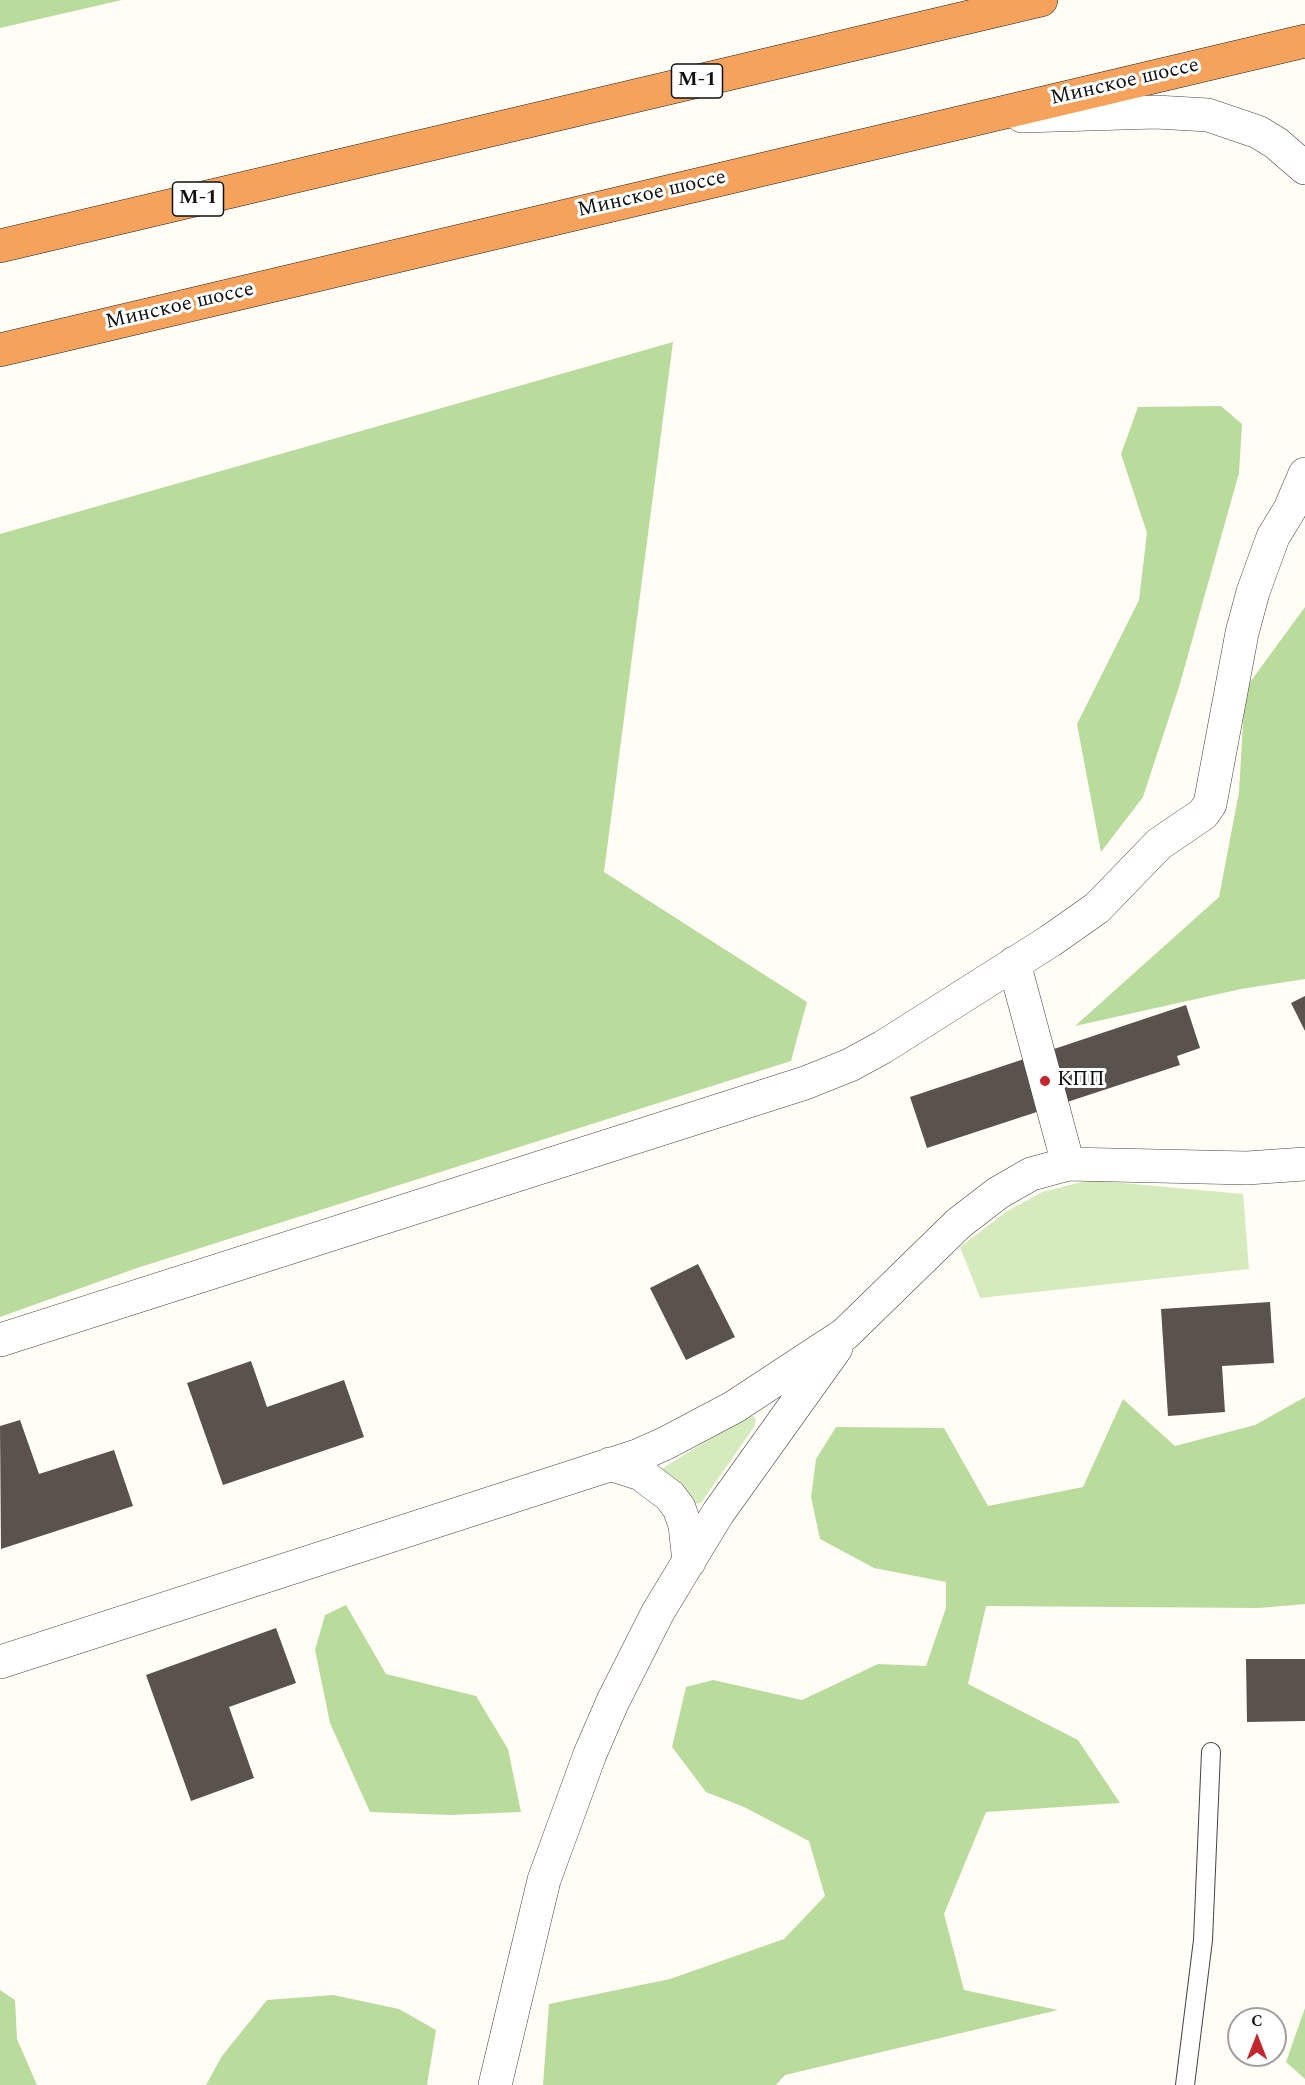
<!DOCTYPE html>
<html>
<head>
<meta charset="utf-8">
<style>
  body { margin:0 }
  #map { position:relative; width:1305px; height:2085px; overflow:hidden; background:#fffdf5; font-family:Spectral,serif }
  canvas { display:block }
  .north { position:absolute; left:1227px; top:2007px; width:60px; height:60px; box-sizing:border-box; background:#fff; border:2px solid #a0a0a0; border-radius:50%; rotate:0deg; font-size:16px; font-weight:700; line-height:24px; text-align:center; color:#111 }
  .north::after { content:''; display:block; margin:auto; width:21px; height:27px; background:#c4262e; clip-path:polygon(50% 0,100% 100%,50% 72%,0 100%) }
</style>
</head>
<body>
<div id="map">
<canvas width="1305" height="2085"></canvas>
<div class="north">С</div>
</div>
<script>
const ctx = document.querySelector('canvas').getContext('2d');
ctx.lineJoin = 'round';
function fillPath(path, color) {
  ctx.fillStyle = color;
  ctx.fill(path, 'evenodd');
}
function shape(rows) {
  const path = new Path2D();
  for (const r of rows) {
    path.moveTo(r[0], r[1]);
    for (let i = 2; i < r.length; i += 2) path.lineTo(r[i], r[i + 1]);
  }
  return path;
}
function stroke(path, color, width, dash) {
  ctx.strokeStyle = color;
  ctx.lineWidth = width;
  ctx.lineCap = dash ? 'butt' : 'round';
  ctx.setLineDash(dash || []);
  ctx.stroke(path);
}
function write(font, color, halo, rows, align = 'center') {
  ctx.font = font + ' Spectral,serif';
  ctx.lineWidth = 6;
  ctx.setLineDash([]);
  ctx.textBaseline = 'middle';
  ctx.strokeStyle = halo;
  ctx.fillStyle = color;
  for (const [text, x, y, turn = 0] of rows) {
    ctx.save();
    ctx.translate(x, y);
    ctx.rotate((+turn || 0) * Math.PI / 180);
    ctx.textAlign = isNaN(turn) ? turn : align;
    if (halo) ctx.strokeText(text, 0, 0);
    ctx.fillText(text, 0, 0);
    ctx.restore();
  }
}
fillPath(shape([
  [1090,1180,1243,1194,1249,1269,980,1298,960,1247,1006,1212,1042,1192],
  [753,1416,756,1420,754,1427,701,1503,693,1504,665,1474,663,1468,745,1417]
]), '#d5ebbd');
fillPath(shape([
  [0,0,122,0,0,28],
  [673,342,604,872,807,1002,791,1061,137,1268,0,1317,0,534],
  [1221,406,1242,424,1239,473,1179,687,1143,797,1101,852,1077,724,1139,600,1147,533,1121,454,1138,407],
  [1305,607,1305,979,1241,989,1075,1026,1219,897,1239,792,1245,689],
  [1305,1397,1305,1604,1259,1608,986,1606,968,1684,1078,1740,1120,1803,986,1812,944,1914,964,1990,1058,2010,785,2075,776,2085,543,2085,549,2004,670,1979,784,1939,825,1896,809,1841,744,1807,706,1792,672,1747,686,1687,713,1680,802,1700,878,1664,926,1666,946,1608,946,1582,874,1568,820,1539,811,1497,816,1459,836,1427,944,1428,988,1506,1083,1487,1123,1399,1175,1446,1255,1425],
  [346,1605,386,1674,476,1696,508,1749,521,1812,450,1815,370,1812,330,1723,315,1650,325,1615],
  [0,1990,15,2000,17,2039,37,2085,0,2085],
  [333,1995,399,2009,436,2030,427,2085,206,2085,222,2056,267,2000],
  [1305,2008,1305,2079,1286,2062]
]), '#b9dc9c');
fillPath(shape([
  [1305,996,1305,1031,1291,1003],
  [1186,1005,1200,1048,1177,1056,1180,1065,927,1148,910,1097],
  [698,1264,735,1337,686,1360,650,1288],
  [1270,1302,1274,1363,1222,1366,1225,1412,1168,1416,1161,1309],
  [251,1361,267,1407,344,1380,364,1437,223,1485,187,1383],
  [20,1420,39,1474,114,1450,133,1506,1,1549,0,1426],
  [276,1628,296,1683,229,1707,254,1778,191,1801,146,1675],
  [1246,1659,1305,1659,1305,1721,1247,1722]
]), '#5a524d');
const lane = shape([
  [1185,2085,1203,1940,1211,1752]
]);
const street = shape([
  [1022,116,1156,112,1208,115,1258,132,1276,143,1305,168],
  [1014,963,1068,1164],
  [0,1340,805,1083,850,1065,883,1047,1050,941,1097,908,1159,844,1203,814,1210,804,1242,633,1253,592,1273,537,1290,509,1305,474],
  [610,1464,641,1474,670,1496,679,1508,685,1525,689,1562],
  [0,1662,637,1456,666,1443,734,1407,845,1334,959,1223,998,1193,1031,1174,1068,1164,1247,1168,1305,1164],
  [495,2085,544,1880,590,1754,613,1701,658,1612,718,1513,836,1348]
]);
const highway = shape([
  [0,246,1041,0],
  [0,350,1305,41]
]);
stroke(lane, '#444', 20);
stroke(street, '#444', 34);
stroke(highway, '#222', 34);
stroke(lane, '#fff', 18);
stroke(street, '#fff', 33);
stroke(highway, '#f5a25d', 33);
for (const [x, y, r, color] of [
  [1045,1081,6,"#c4262e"]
]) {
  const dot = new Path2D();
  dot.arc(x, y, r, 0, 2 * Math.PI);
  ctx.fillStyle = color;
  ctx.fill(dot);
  stroke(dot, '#fff', 2);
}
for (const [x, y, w] of [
  [697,81,51],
  [198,199,51]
]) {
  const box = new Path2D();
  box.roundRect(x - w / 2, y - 17, w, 34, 4.5);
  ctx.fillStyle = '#fff';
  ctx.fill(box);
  stroke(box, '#111', 1.5);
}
write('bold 20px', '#111', null, [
  ["М-1",697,81],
  ["М-1",198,199]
]);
write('21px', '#111', '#fff', [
  ["Минское шоссе",1125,83,-13],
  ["Минское шоссе",652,195,-13],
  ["Минское шоссе",180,307,-13]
]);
write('21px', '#111', '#fff', [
  ["КПП",1057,1081]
], 'left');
</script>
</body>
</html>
